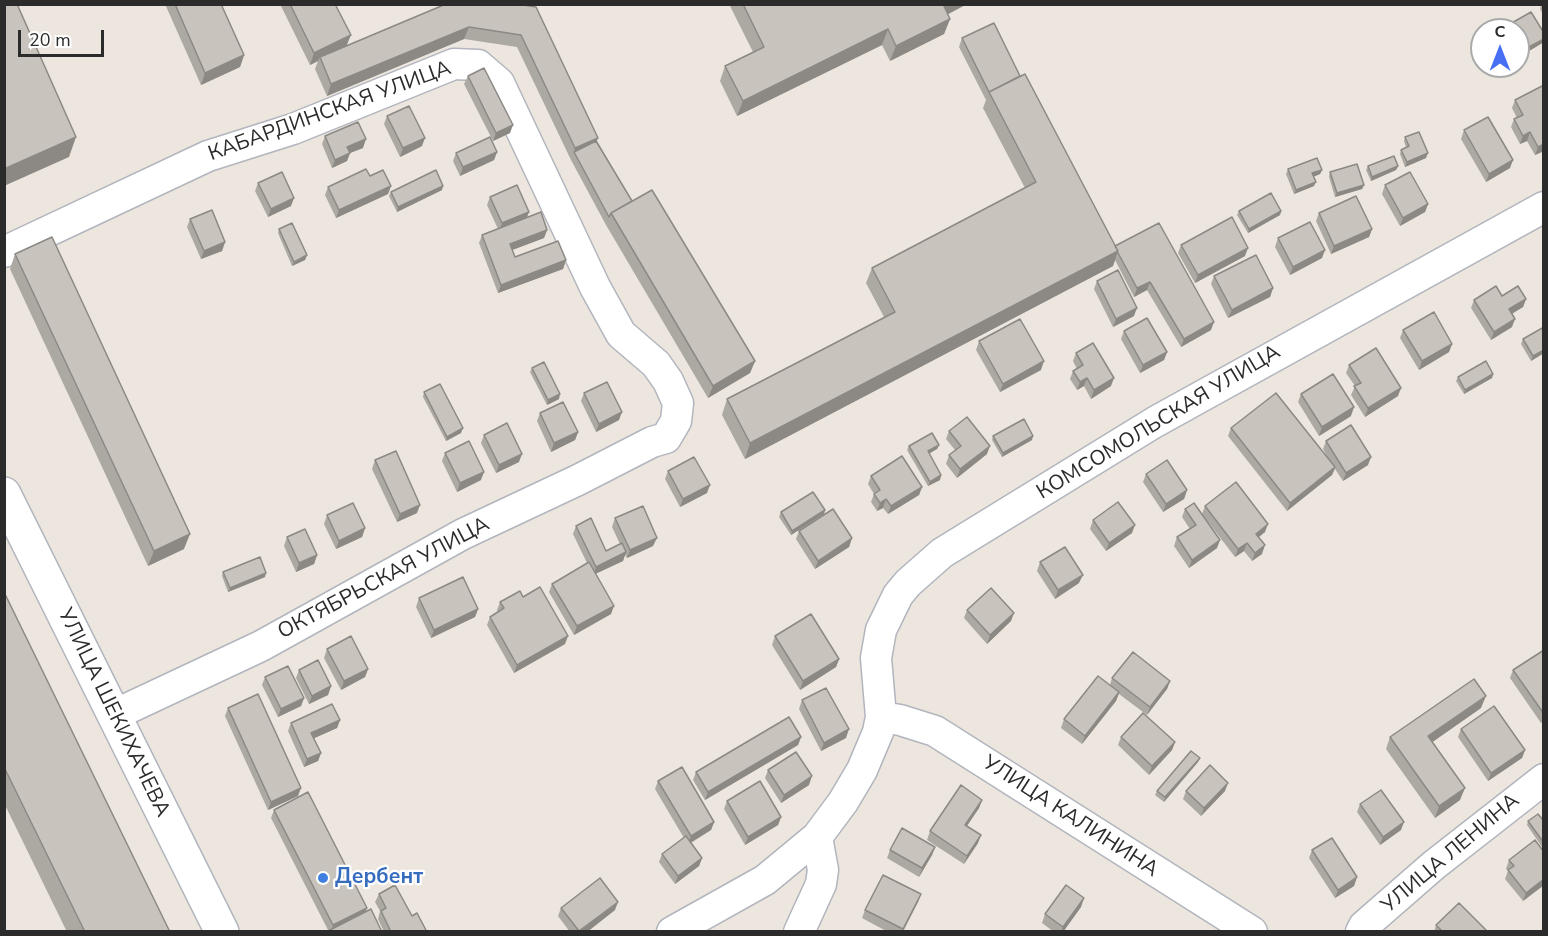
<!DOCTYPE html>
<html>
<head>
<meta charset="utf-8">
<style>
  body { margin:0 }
  #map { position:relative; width:1548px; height:936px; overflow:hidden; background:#ece6de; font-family:"Nunito Sans",sans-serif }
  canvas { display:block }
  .frame { position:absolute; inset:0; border:6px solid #2b2b2b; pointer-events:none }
  .north { position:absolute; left:1470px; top:18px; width:60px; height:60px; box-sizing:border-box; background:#fff; border:2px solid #aaa; border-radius:50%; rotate:0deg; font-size:16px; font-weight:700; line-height:24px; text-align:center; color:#2b2b2b }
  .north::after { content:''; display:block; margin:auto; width:21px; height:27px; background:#476ff1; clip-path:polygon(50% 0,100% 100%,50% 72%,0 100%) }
  .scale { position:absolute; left:18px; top:30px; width:86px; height:27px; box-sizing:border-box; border:3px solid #2b2b2b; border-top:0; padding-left:8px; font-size:18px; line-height:21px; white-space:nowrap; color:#2b2b2b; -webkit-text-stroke:4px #fff; paint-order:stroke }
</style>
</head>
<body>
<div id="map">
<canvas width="1548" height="936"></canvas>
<div class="frame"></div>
<div class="north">С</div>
<div class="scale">20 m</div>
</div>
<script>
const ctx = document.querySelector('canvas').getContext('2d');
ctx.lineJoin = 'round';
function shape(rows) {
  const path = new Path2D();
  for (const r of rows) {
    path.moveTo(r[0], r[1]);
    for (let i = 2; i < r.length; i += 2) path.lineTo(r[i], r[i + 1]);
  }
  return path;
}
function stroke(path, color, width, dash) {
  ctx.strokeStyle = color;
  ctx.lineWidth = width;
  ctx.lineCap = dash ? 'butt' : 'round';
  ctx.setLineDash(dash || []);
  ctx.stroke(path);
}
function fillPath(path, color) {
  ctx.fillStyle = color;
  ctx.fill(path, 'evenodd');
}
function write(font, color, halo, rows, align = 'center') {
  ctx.font = font + ' "Nunito Sans",sans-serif';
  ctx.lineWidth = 4.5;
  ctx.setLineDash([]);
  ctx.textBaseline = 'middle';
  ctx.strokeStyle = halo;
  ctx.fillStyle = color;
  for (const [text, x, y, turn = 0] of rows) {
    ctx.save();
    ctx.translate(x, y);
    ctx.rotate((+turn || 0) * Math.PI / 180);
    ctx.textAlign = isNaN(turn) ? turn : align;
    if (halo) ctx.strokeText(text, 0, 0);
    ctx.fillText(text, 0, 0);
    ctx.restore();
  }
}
const street = shape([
  [4,252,208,156,293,129,454,64,478,65,499,83,595,287,621,334,656,364,668,381,678,403,676,421,666,438,652,442,578,480,463,534,261,646,114,715],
  [881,717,900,720,935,731,1252,932],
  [672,932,765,880,817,837,843,802,862,770,878,732,881,717,876,658,881,630,898,595,908,583,942,553,1155,422,1544,207],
  [799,932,821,884,823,870,817,837],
  [1361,932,1364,926,1434,865,1544,779]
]);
const secondary = shape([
  [4,494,222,932]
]);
stroke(street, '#b2b5be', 33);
stroke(secondary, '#b2b5be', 36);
stroke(street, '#fff', 30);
stroke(secondary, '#fff', 33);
fillPath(shape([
  [165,4,221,4,244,55,240,67,201,85],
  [280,4,335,4,347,46,517,4,632,201,755,361,750,373,708,398,606,225,571,160,517,47,464,39,327,96,315,69,318,61,310,65],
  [729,4,967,4,948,14,950,19,944,34,890,61,882,45,737,116,720,81,725,66,753,52],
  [1541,4,1544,4,1544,16,1540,9],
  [1510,24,1544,33,1544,42,1524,54,1518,44,1518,30,1510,30,1509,29],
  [962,38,1020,76,1115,246,1211,330,1181,347,1147,290,1134,297,1115,260,1113,266,745,459,722,415,727,399,884,317,866,283,872,268,1025,188,983,108,986,100,959,47],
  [468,76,510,133,493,141,464,84],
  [1544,85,1544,151,1535,155,1527,141,1520,144,1511,127,1514,119,1517,118,1512,108,1515,100],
  [387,116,422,146,400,157,384,124],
  [1464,130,1510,168,1486,182,1461,139],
  [325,136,363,148,350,153,347,161,332,168,322,144],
  [1405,137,1426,158,1405,167,1400,154,1401,150,1406,147,1404,141],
  [497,152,494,160,460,176,453,161,456,153],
  [1368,166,1398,166,1396,170,1371,181,1366,170],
  [1288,169,1322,170,1320,174,1314,176,1314,186,1294,194,1286,174],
  [1330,172,1364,185,1362,189,1335,197,1329,177],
  [370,176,391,186,388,194,336,218,325,195,328,187],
  [258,183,291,206,268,217,255,191],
  [1385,185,1428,204,1425,212,1400,226,1382,194],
  [442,190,397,212,389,196,391,192],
  [490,197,547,230,544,238,512,250,515,257,566,260,563,269,498,293,479,243,482,235,498,229,487,205],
  [1239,211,1281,211,1280,215,1248,233,1237,215],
  [1319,213,1372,229,1369,237,1331,254,1316,221],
  [190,219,225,242,222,251,201,259,187,227],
  [279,229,307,255,305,260,292,266,278,233],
  [1278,238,1322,258,1290,275,1275,247],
  [1181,245,1245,256,1195,283,1178,253],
  [15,254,184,549,148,566,10,269],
  [1214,276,1273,288,1270,297,1228,318,1211,284],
  [1097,281,1134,316,1113,327,1094,289],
  [1502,296,1526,299,1523,307,1512,314,1512,327,1491,340,1471,308,1474,300],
  [1544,327,1544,353,1531,361,1521,344,1523,339],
  [1403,330,1452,344,1449,352,1419,370,1400,338],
  [1124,331,1167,352,1164,360,1140,373,1121,339],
  [979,341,1041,370,1000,392,976,350],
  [1076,353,1111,386,1091,399,1084,386,1077,390,1070,379,1073,371,1077,369,1073,361],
  [1349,365,1398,396,1365,417,1351,395,1355,386,1346,373],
  [532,368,559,399,547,405,530,372],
  [1493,374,1492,378,1464,394,1456,381,1458,377],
  [424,392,461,433,446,441,423,397],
  [584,393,619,420,596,432,581,401],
  [1301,394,1351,416,1319,436,1298,402],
  [540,413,578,432,575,440,551,452,537,421],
  [1231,428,1328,458,1323,449,1326,441,1368,465,1343,481,1335,469,1332,475,1287,511,1228,436],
  [949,431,987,454,957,478,946,464,949,455,955,450,946,439],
  [484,435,519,462,496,473,481,443],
  [993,436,1032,440,1002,457,992,440],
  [939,445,937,449,929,454,941,475,940,480,928,486,907,450,909,446],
  [445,453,481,480,457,492,442,461],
  [375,460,417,513,397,522,372,469],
  [668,471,707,493,680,507,665,479],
  [1146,474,1187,490,1184,499,1163,512,1143,482],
  [871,476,922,487,919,495,888,514,883,508,877,511,871,502,874,494,868,484],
  [1205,506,1265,532,1258,537,1262,554,1252,561,1244,551,1235,557,1202,514],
  [1185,509,1217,548,1189,568,1174,546,1177,537,1190,529,1182,517],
  [825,510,824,514,791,535,779,517,781,512],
  [327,515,365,528,362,537,336,549,324,524],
  [615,518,653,546,627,558,625,555,623,561,595,574,611,614,574,635,549,592,552,584,587,563,573,534,576,526,606,551,620,544,612,527],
  [1093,520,1132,533,1106,551,1090,529],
  [799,531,852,538,849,547,815,569,796,539],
  [287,537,317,555,314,564,296,572,284,546],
  [1040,562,1079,583,1055,599,1037,571],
  [223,572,265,577,228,592,222,576],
  [4,592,170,932,67,932,4,803],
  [523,597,565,644,514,673,487,625,490,617,498,612,497,610,500,602],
  [419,598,478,609,475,617,431,638,416,607],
  [967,610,1011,621,987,644,964,618],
  [775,636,839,659,836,667,800,690,772,645],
  [327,649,368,669,365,677,341,690,324,658],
  [1544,650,1544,721,1541,723,1510,678,1513,670],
  [299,670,331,686,328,695,309,704,296,678],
  [265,677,304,698,301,706,278,717,262,685],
  [1112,678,1170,681,1167,689,1147,715,1119,694,1116,701,1082,744,1061,728,1064,719,1110,685],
  [802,700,846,738,821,751,799,709],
  [228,708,298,796,268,810,225,716],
  [1481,708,1432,742,1460,800,1435,818,1386,749,1390,737],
  [340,720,337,728,314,738,321,753,318,761,304,767,288,731,291,723],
  [1461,729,1525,750,1522,758,1488,781,1458,737],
  [801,737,798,745,705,800,693,780,696,772],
  [1121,737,1175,742,1172,750,1149,775,1118,745],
  [1198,762,1164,802,1155,795,1157,791],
  [768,770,809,785,781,803,765,778],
  [658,781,714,822,711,830,691,843,702,858,699,866,675,884,659,862,662,854,684,838,655,789],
  [1186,791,1225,791,1201,816,1183,799],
  [982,800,979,808,967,826,978,843,964,864,927,840,930,831],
  [727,801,781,817,778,825,745,845,724,809],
  [1360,804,1401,830,1380,845,1357,812],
  [274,810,366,912,382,932,329,932,271,818],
  [1528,821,1544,821,1544,850,1527,825],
  [935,847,932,855,919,877,887,858,890,850],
  [1312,850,1357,877,1354,886,1335,898,1309,858],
  [1544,852,1544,885,1523,901,1505,879,1508,871,1506,869,1509,860],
  [379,894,412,916,427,932,384,932,378,919,380,911,375,902],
  [921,894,918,902,903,932,888,932,862,918,865,910],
  [1081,907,1063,932,1054,932,1042,923,1045,914],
  [561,908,615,910,587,932,570,932,558,916],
  [1436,925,1486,930,1486,932,1434,932]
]), '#aca9a3');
fillPath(shape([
  [943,4,967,4,937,20],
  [950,19,944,34,890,61,896,46],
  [469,27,464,39,327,96,331,84],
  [888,29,882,45,737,116,743,101],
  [351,35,346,47,320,57,318,61,310,65,314,53],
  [1544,39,1544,42,1524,54,1525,49],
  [244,55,240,67,201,85,205,73],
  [513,125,510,133,493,141,496,133],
  [1530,132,1527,141,1520,144,1523,136],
  [76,137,69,157,4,186,4,169],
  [425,138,422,146,400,157,403,148],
  [598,138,593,150,574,152,575,148],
  [366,139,363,148,350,153,347,161,332,168,335,160,347,147],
  [1544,144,1544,151,1535,155,1538,147],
  [497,152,494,160,460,176,463,167],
  [1428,153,1426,158,1405,167,1407,162],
  [1513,160,1510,168,1486,182,1489,174],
  [1398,166,1396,170,1371,181,1372,177],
  [1322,170,1320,174,1311,178,1312,173],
  [1316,182,1314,186,1294,194,1296,190],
  [1364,185,1362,189,1335,197,1337,193],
  [391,186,388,194,336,218,339,210],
  [443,186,442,190,397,212,398,207],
  [294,198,291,206,268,217,271,209],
  [1428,204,1425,212,1400,226,1403,218],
  [1281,211,1280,215,1248,233,1249,229],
  [529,212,526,220,499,232,502,223],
  [1372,229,1369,237,1331,254,1334,246],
  [547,230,544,238,507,252,510,244],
  [225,242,222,251,201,259,204,251],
  [1248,248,1245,256,1195,283,1198,275],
  [1325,250,1322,258,1290,275,1293,267],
  [1118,251,1113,266,745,459,750,443],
  [307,255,305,260,292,266,294,262],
  [566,260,563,269,498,293,501,285],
  [1150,282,1147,290,1134,297,1137,288],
  [1273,288,1270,297,1228,318,1232,310],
  [1526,299,1523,307,1506,317,1509,309],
  [1137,308,1134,316,1113,327,1116,319],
  [1515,319,1512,327,1491,340,1494,332],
  [1214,322,1211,330,1181,347,1184,339],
  [1452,344,1449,352,1419,370,1422,361],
  [1544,350,1544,353,1531,361,1533,356],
  [1167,352,1164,360,1140,373,1143,365],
  [755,361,750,373,708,398,713,386],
  [1044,361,1041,370,1000,392,1003,384],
  [1493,374,1492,378,1464,394,1465,390],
  [1087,378,1084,386,1077,390,1080,382],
  [1114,378,1111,386,1091,399,1094,390],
  [1401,388,1398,396,1365,417,1368,408],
  [560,394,559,399,547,405,548,400],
  [1354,407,1351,416,1319,436,1322,427],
  [622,412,619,420,596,432,599,424],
  [463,428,461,433,446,441,447,437],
  [578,432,575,440,551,452,554,443],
  [1033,436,1032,440,1002,457,1003,453],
  [939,445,937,449,926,455,928,451],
  [990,446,987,454,957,478,960,469],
  [522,454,519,462,496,473,499,465],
  [1371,457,1368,465,1343,481,1346,473],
  [1335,467,1332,475,1287,511,1290,503],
  [484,472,481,480,457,492,460,483],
  [941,475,940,480,928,486,930,482],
  [710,485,707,493,680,507,683,499],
  [922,487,919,495,888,514,891,506],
  [1187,490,1184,499,1163,512,1166,504],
  [886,499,883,508,877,511,880,503],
  [420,505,417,513,397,522,400,514],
  [825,510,824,514,791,535,792,531],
  [1268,524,1265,532,1253,542,1256,534],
  [1135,525,1132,533,1106,551,1109,543],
  [365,528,362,537,336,549,339,541],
  [190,534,184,549,148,566,154,551],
  [657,538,653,546,627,558,630,550],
  [852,538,849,547,815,569,818,561],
  [1220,540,1217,548,1189,568,1192,560],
  [1247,543,1244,551,1235,557,1238,549],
  [1265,545,1262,554,1252,561,1255,553],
  [626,552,623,561,593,575,596,567],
  [317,555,314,564,296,572,299,563],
  [266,573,265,577,228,592,230,588],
  [1083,575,1079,583,1055,599,1058,590],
  [614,606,611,614,574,635,577,626],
  [478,609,475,617,431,638,434,630],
  [1014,613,1011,621,987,644,990,635],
  [568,636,565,644,514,673,517,665],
  [839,659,836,667,800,690,803,681],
  [368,669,365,677,341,690,344,681],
  [1170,681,1167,689,1147,715,1150,707],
  [331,686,328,695,309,704,312,696],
  [1119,692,1116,701,1082,744,1085,736],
  [1486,696,1481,708,1424,748,1428,736],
  [304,698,301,706,278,717,281,709],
  [340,720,337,728,308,741,311,733],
  [849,729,846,738,821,751,824,743],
  [801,737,798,745,705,800,708,792],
  [1175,742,1172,750,1149,775,1152,766],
  [1525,750,1522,758,1488,781,1491,773],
  [321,753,318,761,304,767,307,759],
  [1200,758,1198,762,1164,802,1165,797],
  [812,776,809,785,781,803,784,795],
  [1228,783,1225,791,1201,816,1204,808],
  [301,788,298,796,268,810,271,802],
  [1465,788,1460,800,1435,818,1439,806],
  [982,800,979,808,962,833,965,825],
  [781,817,778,825,745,845,748,837],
  [714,822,711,830,688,844,691,836],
  [1404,822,1401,830,1380,845,1383,837],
  [981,835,978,843,964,864,967,856],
  [935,847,932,855,919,877,922,868],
  [702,858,699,866,675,884,678,876],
  [1357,877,1354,886,1335,898,1338,890],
  [1544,879,1544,885,1523,901,1526,893],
  [921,894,918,902,902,932,903,929],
  [1084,898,1081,907,1063,932,1061,932,1063,927],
  [618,902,615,910,587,932,579,932],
  [367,908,364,916,331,932,333,925]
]), '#8c8984');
const building = shape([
  [4,4,17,4,76,137,4,169,4,4],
  [175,4,221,4,244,55,205,73,175,4],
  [290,4,335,4,351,35,314,53,290,4],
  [446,4,517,4,536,7,598,138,575,148,521,35,469,27,331,84,320,57,446,4],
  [743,4,943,4,950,19,896,46,888,29,743,101,725,66,764,47,743,4],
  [1531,12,1544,33,1544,39,1525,49,1518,37,1518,30,1514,30,1510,24,1531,12],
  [994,23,1020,76,989,92,962,38,994,23],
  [484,68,513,125,496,133,468,76,484,68],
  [1025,74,1118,251,750,443,727,399,895,312,872,268,1036,182,989,92,1025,74],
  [1544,85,1544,144,1538,147,1530,132,1523,136,1514,119,1523,115,1515,100,1544,85],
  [409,106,425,138,403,148,387,116,409,106],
  [1488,117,1513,160,1489,174,1464,130,1488,117],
  [358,122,366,139,347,147,350,153,335,160,325,136,358,122],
  [1419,132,1428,153,1407,162,1401,150,1409,146,1405,137,1419,132],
  [490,137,497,152,463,167,456,153,490,137],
  [596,141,632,201,611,213,609,217,574,152,596,141],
  [1394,156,1398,166,1372,177,1368,166,1394,156],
  [1317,158,1322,170,1312,173,1316,182,1296,190,1288,169,1317,158],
  [1357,164,1364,185,1337,193,1330,172,1357,164],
  [366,169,370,176,383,170,391,186,339,210,328,187,366,169],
  [436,170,443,186,398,207,391,192,436,170],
  [282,172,294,198,271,209,258,183,282,172],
  [1410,172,1428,204,1403,218,1385,185,1410,172],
  [517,185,529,212,502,223,490,197,517,185],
  [652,190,755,361,713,386,611,213,652,190],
  [1271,193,1281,211,1249,229,1239,211,1271,193],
  [1356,196,1372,229,1334,246,1319,213,1356,196],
  [212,210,225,242,204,251,190,219,212,210],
  [541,212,547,230,510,244,515,257,558,241,566,260,501,285,482,235,541,212],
  [1232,217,1248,248,1198,275,1181,245,1232,217],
  [1310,222,1325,250,1293,267,1278,238,1310,222],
  [292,223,307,255,294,262,279,229,292,223],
  [1159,223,1214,322,1184,339,1150,282,1137,288,1117,251,1118,251,1115,246,1159,223],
  [52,237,190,534,154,551,15,254,52,237],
  [1256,255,1273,288,1232,310,1214,276,1256,255],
  [1118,270,1137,308,1116,319,1097,281,1118,270],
  [1496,286,1502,296,1518,286,1526,299,1509,309,1515,319,1494,332,1474,300,1496,286],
  [1434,312,1452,344,1422,361,1403,330,1434,312],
  [1147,318,1167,352,1143,365,1124,331,1147,318],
  [1020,319,1044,361,1003,384,979,341,1020,319],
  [1544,327,1544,350,1533,356,1523,339,1544,327],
  [1093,343,1114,378,1094,390,1087,378,1080,382,1073,371,1083,365,1076,353,1093,343],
  [1376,348,1401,388,1368,408,1354,386,1361,383,1349,365,1376,348],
  [1486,361,1493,374,1465,390,1458,377,1486,361],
  [544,362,560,394,548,400,532,368,544,362],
  [1333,374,1354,407,1322,427,1301,394,1333,374],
  [607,382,622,412,599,424,584,393,607,382],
  [440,384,463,428,447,437,424,392,440,384],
  [1276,393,1335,467,1290,503,1231,428,1276,393],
  [563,402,578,432,554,443,540,413,563,402],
  [967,417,990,446,960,469,949,455,961,446,949,431,967,417],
  [1024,419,1033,436,1003,453,993,436,1024,419],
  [507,423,522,454,499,465,484,435,507,423],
  [1351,425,1371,457,1346,473,1326,441,1351,425],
  [932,433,939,445,928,451,941,475,930,482,909,446,932,433],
  [469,441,484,472,460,483,445,453,469,441],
  [396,451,420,505,400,514,375,460,396,451],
  [902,456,922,487,891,506,886,499,880,503,874,494,880,490,871,476,902,456],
  [694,457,710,485,683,499,668,471,694,457],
  [1167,460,1187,490,1166,504,1146,474,1167,460],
  [1236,482,1268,524,1256,534,1265,545,1255,553,1247,543,1238,549,1205,506,1236,482],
  [813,492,825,510,792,531,781,512,813,492],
  [1118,502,1135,525,1109,543,1093,520,1118,502],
  [353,503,365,528,339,541,327,515,353,503],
  [1194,503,1220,540,1192,560,1177,537,1196,525,1185,509,1194,503],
  [643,506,657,538,630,550,615,518,643,506],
  [833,509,852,538,818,561,799,531,833,509],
  [591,518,606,551,622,543,626,552,596,567,576,526,591,518],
  [305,529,317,555,299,563,287,537,305,529],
  [1065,547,1083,575,1058,590,1040,562,1065,547],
  [260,557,266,573,230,588,223,572,260,557],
  [589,562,614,606,577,626,552,584,589,562],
  [463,577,478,609,434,630,419,598,463,577],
  [540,587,568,636,517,665,490,617,504,608,500,602,520,591,523,597,540,587],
  [991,588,1014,613,990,635,967,610,991,588],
  [4,592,170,932,85,932,4,767,4,592],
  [811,614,839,659,803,681,775,636,811,614],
  [351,636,368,669,344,681,327,649,351,636],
  [1544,650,1544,714,1513,670,1544,650],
  [1133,652,1170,681,1150,707,1112,678,1133,652],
  [318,660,331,686,312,696,299,670,318,660],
  [288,666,304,698,281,709,265,677,288,666],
  [1098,676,1119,692,1085,736,1064,719,1098,676],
  [1474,679,1486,696,1428,736,1465,788,1439,806,1390,737,1474,679],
  [826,688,849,729,824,743,802,700,826,688],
  [258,694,301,788,271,802,228,708,258,694],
  [332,704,340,720,311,733,321,753,307,759,291,723,332,704],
  [1494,706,1525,750,1491,773,1461,729,1494,706],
  [1143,713,1175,742,1152,766,1121,737,1143,713],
  [789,717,801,737,708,792,696,772,789,717],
  [1191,751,1200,758,1165,797,1157,791,1191,751],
  [796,752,812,776,784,795,768,770,796,752],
  [1210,765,1228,783,1204,808,1186,791,1210,765],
  [682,767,714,822,691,836,658,781,682,767],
  [760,781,781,817,748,837,727,801,760,781],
  [961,785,982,800,965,825,981,835,967,856,930,831,961,785],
  [1381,790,1404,822,1383,837,1360,804,1381,790],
  [308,792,367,908,333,925,274,810,308,792],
  [1538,814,1544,821,1544,843,1528,821,1538,814],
  [902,828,935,847,922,868,890,850,902,828],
  [686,836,702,858,678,876,662,854,686,836],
  [1332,838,1357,877,1338,890,1312,850,1332,838],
  [1535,840,1544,852,1544,879,1526,893,1508,870,1514,866,1509,860,1535,840],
  [883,875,921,894,903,929,865,910,883,875],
  [600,878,618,902,579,931,561,908,600,878],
  [395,885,412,916,417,913,427,932,391,932,381,911,386,908,379,894,395,885],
  [1066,885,1084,898,1063,927,1045,914,1066,885],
  [1459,903,1486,930,1485,932,1443,932,1436,925,1459,903],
  [371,909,382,932,331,932,330,930,371,909]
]);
fillPath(building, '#c8c4bd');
stroke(building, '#8c8984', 1.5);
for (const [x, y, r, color] of [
  [323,878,6,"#3f7fe0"]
]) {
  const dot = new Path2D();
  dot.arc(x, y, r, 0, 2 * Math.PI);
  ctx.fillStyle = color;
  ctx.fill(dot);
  stroke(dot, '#fff', 2);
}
write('21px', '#2b2b2b', '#fff', [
  ["КАБАРДИНСКАЯ УЛИЦА",330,112,-20],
  ["КОМСОМОЛЬСКАЯ УЛИЦА",1159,423,-31],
  ["ОКТЯБРЬСКАЯ УЛИЦА",384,579,-28],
  ["УЛИЦА ШЕКИХАЧЕВА",113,713,64],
  ["УЛИЦА КАЛИНИНА",1070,817,33],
  ["УЛИЦА ЛЕНИНА",1451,854,-40]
]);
write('bold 21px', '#366cbe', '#fff', [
  ["Дербент",335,878]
], 'left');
</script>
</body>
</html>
